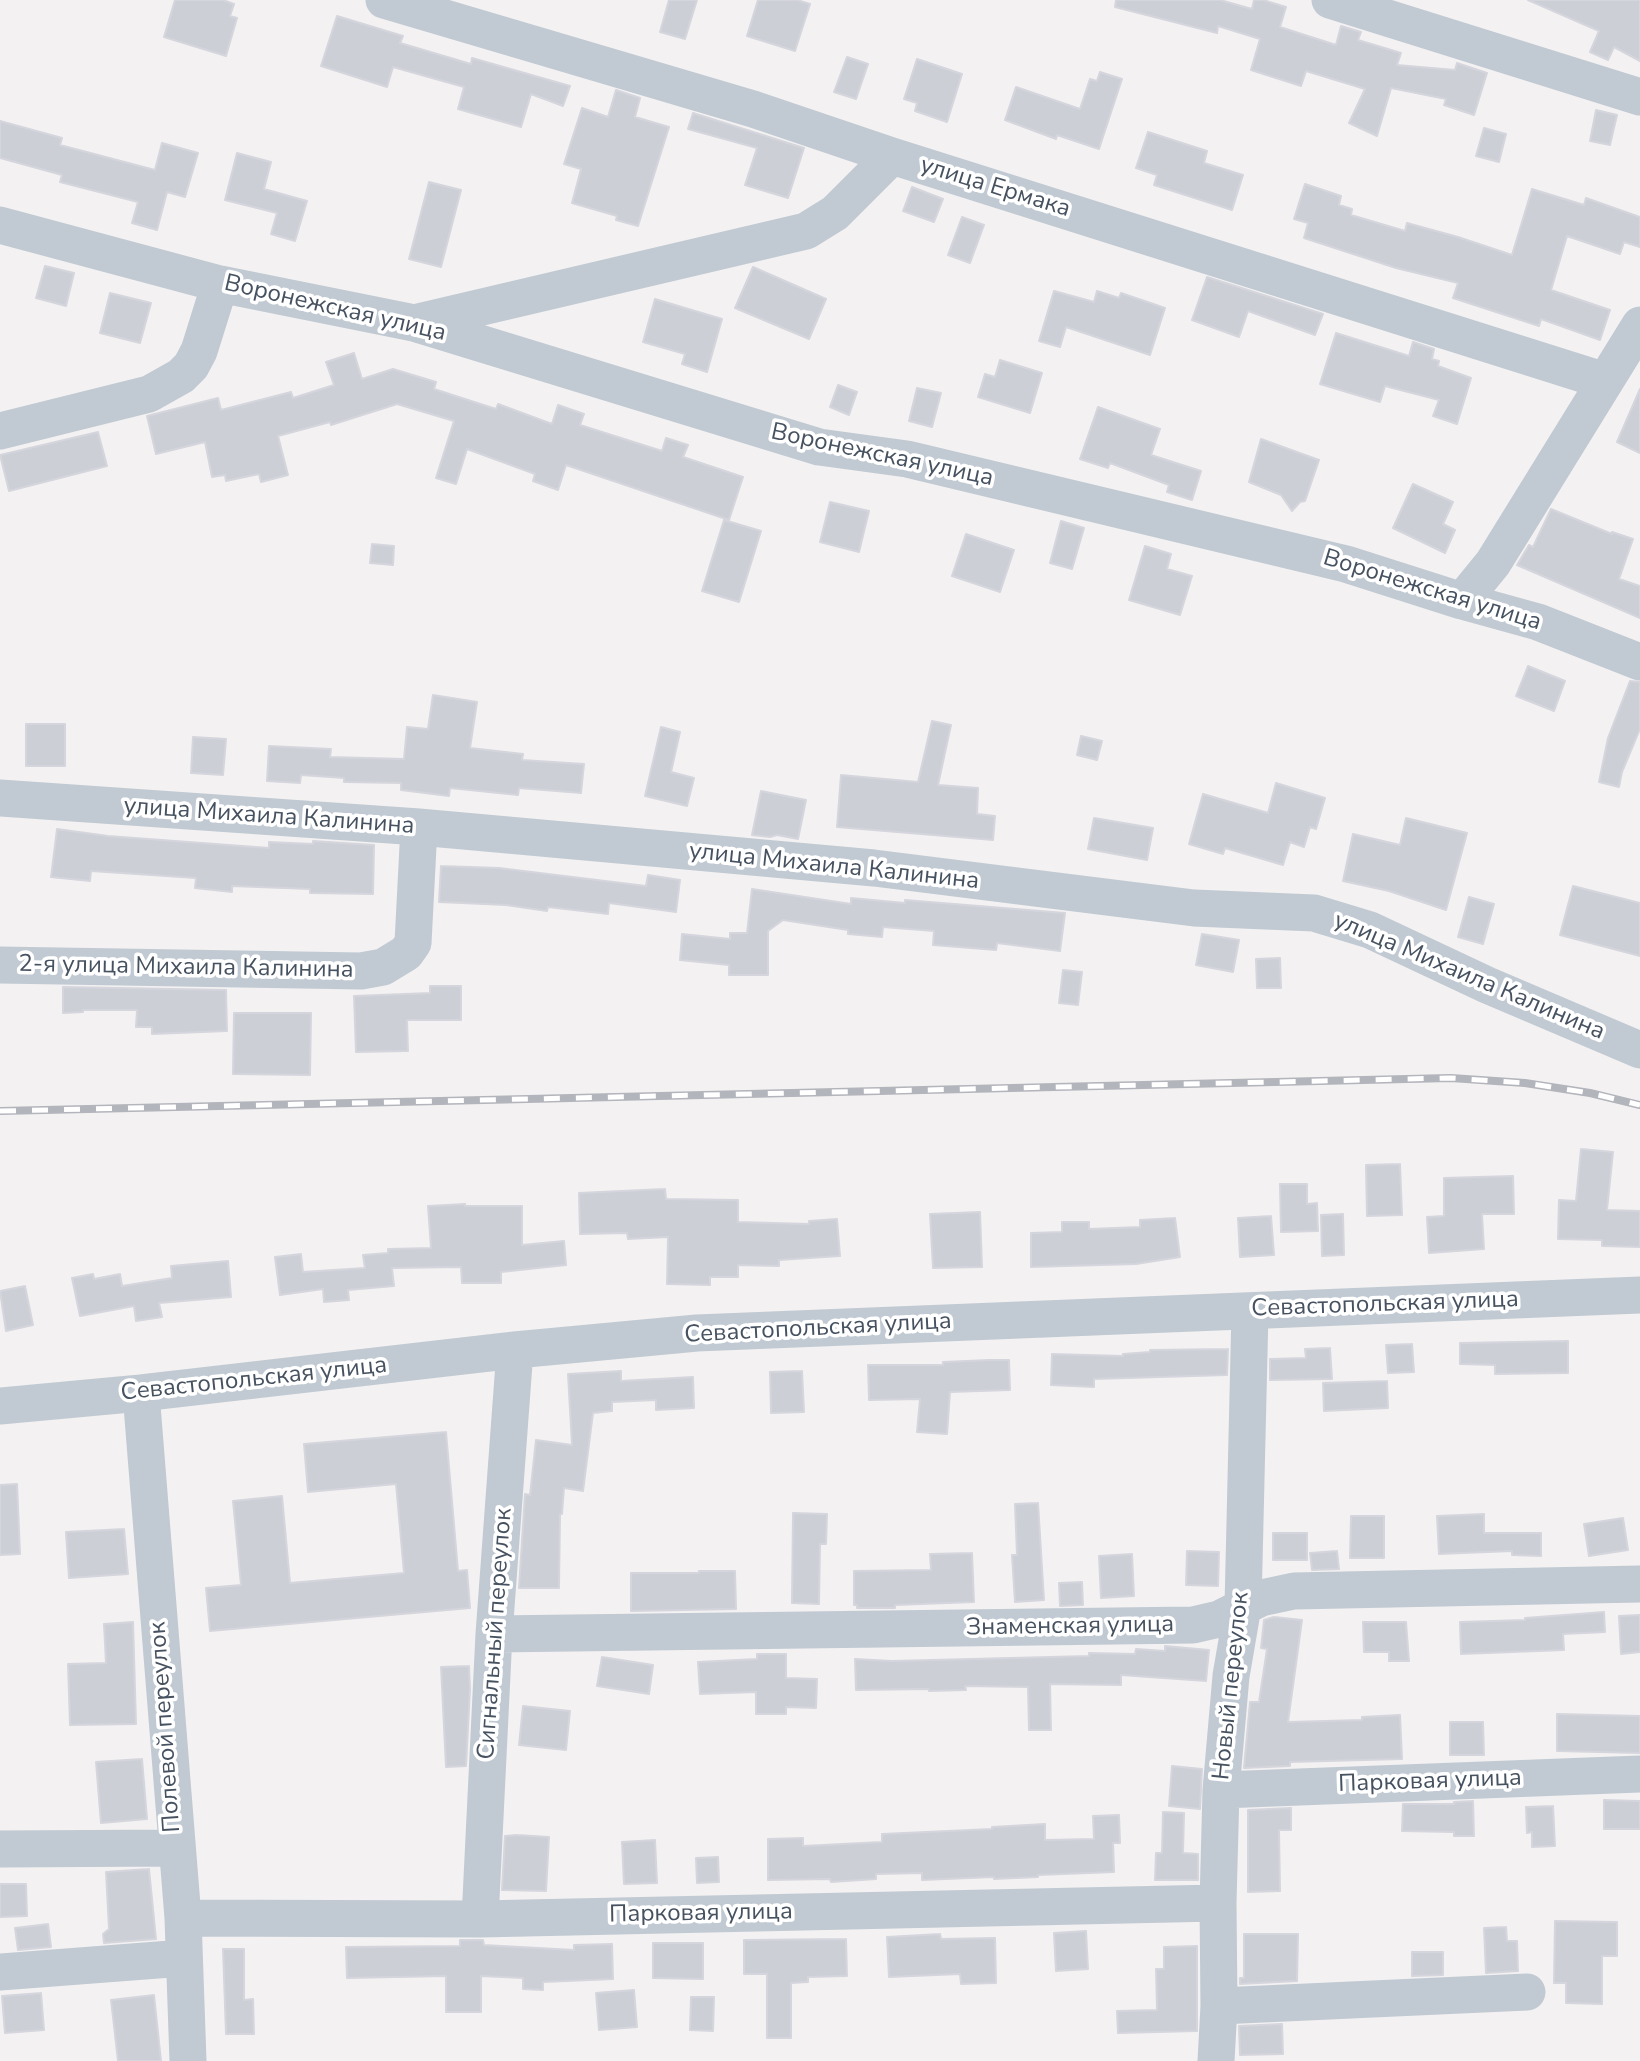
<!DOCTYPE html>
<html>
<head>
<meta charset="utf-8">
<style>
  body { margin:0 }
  canvas { display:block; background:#f3f1f1 }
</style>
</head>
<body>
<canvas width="1640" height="2061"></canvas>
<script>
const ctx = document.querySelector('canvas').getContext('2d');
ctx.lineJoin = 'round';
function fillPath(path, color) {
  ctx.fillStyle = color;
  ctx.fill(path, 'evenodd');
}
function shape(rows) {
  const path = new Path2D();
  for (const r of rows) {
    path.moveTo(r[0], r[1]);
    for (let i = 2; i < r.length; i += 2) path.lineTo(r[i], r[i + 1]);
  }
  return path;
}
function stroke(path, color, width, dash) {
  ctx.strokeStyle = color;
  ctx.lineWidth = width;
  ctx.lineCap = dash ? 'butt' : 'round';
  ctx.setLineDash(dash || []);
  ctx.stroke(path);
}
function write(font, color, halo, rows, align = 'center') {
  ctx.font = font + ' "Nunito Sans",sans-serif';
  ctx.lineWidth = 7;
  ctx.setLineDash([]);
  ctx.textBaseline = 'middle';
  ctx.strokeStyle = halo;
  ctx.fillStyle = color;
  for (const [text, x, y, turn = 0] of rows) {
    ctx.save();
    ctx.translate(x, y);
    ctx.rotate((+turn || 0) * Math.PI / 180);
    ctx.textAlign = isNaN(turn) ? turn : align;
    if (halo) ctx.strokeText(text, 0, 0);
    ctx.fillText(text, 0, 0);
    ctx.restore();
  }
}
const building = shape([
  [175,0,223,0,234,4,230,16,237,18,226,56,164,37,175,0],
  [669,0,697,0,685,39,660,32,669,0],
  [758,0,797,0,810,4,795,51,747,36,758,0],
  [1116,0,1220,0,1252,9,1254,0,1263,0,1286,7,1280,27,1336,45,1341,26,1361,32,1358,40,1401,53,1397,65,1455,70,1457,63,1487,73,1474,115,1444,105,1446,99,1391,88,1377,136,1349,123,1365,89,1306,71,1301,86,1251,70,1260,39,1218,26,1217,33,1115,7,1116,0],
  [1528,0,1640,0,1640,61,1614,47,1608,60,1590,52,1599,31,1528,0],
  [337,16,403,36,400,43,471,64,472,58,570,86,563,106,531,94,521,127,458,109,464,87,393,67,387,87,321,66,337,16],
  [847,57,868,64,856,99,834,92,847,57],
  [917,59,962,74,947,122,915,111,917,103,904,99,917,59],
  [1100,72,1122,79,1099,149,1057,135,1056,139,1005,120,1016,87,1080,109,1090,79,1097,81,1100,72],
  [616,90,640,98,635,117,669,127,638,226,616,220,617,216,572,203,581,169,564,164,582,108,608,117,616,90],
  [1596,110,1617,115,1610,145,1590,141,1596,110],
  [693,113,804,148,788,198,745,185,757,148,688,129,693,113],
  [0,121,62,138,60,145,155,170,162,143,198,153,185,197,167,192,157,230,132,223,138,202,60,182,62,175,0,158,0,121],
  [1484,128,1506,134,1499,162,1476,156,1484,128],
  [1148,132,1207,151,1204,163,1243,175,1232,210,1154,185,1157,175,1136,168,1148,132],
  [237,153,271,162,264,189,307,201,295,241,271,234,277,213,225,200,237,153],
  [429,182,461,190,441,267,409,259,429,182],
  [1305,184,1341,196,1339,205,1352,209,1351,215,1405,231,1407,223,1458,237,1512,255,1532,189,1584,205,1586,198,1640,217,1640,247,1624,242,1620,254,1567,236,1551,290,1610,310,1600,340,1541,319,1539,326,1453,298,1458,283,1396,268,1304,238,1308,223,1294,219,1305,184],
  [912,187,943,199,934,222,903,211,912,187],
  [962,217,984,225,970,263,948,255,962,217],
  [45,266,74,273,66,306,36,298,45,266],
  [753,267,826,299,809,339,735,308,753,267],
  [1207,277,1323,314,1315,335,1248,311,1239,337,1192,320,1207,277],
  [1054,291,1094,302,1097,291,1119,298,1121,293,1165,308,1150,355,1066,327,1060,347,1039,341,1054,291],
  [110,293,151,303,140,343,100,333,110,293],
  [655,299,722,319,707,372,682,364,685,354,643,342,655,299],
  [1336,333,1409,356,1413,342,1434,349,1432,359,1439,361,1438,366,1471,378,1457,424,1433,416,1439,400,1385,386,1380,402,1320,384,1336,333],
  [354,353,362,379,393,369,436,382,434,389,496,409,498,404,552,424,558,405,584,414,580,425,662,451,666,438,688,445,683,457,743,477,729,520,566,465,558,490,533,481,535,474,467,449,456,484,436,478,454,421,397,404,331,425,330,422,278,436,288,475,261,482,259,474,226,481,225,475,212,477,205,442,156,454,147,416,218,398,221,410,291,392,293,398,334,385,326,362,354,353],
  [1000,360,1042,373,1030,413,978,397,985,374,995,377,1000,360],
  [838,385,857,392,849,415,830,407,838,385],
  [917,388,941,393,932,427,909,421,917,388],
  [1640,389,1640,453,1617,442,1640,389],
  [1098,407,1160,429,1151,455,1201,471,1192,500,1167,492,1169,485,1110,463,1108,468,1080,459,1098,407],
  [98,432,107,466,9,491,0,455,98,432],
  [1261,439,1319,460,1305,501,1300,502,1292,511,1281,495,1249,482,1261,439],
  [1413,484,1453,502,1443,524,1455,530,1445,553,1393,528,1413,484],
  [830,502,869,511,859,552,820,542,830,502],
  [1551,509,1612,534,1612,532,1633,539,1619,579,1640,586,1640,618,1517,565,1529,545,1533,547,1551,509],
  [724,520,761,531,739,602,702,591,724,520],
  [1061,521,1084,528,1072,569,1050,563,1061,521],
  [966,534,1014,550,1000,592,952,576,966,534],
  [372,544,394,546,393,565,370,563,372,544],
  [1145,546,1171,554,1167,569,1192,576,1180,615,1129,600,1145,546],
  [1528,666,1565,681,1554,711,1516,696,1528,666],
  [1630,681,1640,682,1640,729,1622,772,1619,787,1599,782,1608,738,1630,681],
  [433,695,477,702,470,748,523,754,522,760,584,764,581,793,519,788,518,795,450,788,449,796,401,790,401,783,344,782,344,778,301,775,300,783,267,781,269,746,331,749,330,757,404,759,407,727,428,729,433,695],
  [932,721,951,725,938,785,978,788,977,814,995,816,993,840,837,827,841,775,918,782,932,721],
  [26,724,65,724,65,766,26,766,26,724],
  [661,727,680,732,671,772,694,778,687,806,645,796,661,727],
  [1081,736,1102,741,1097,760,1077,755,1081,736],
  [193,737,226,739,223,775,191,773,193,737],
  [1276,783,1325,798,1316,829,1310,827,1304,847,1290,842,1283,865,1225,848,1223,854,1189,844,1203,794,1268,813,1276,783],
  [761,791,806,800,798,839,777,835,770,837,752,835,761,791],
  [1094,818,1153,828,1147,860,1088,849,1094,818],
  [1406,818,1467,833,1446,910,1389,891,1343,881,1353,834,1400,845,1406,818],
  [57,829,108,836,269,848,269,842,313,844,313,841,374,845,373,894,310,893,310,889,232,886,232,892,195,888,196,878,91,871,90,881,51,877,57,829],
  [441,866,499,868,646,886,648,875,680,880,676,912,609,903,608,914,548,907,547,911,506,905,439,902,441,866],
  [1573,886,1640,903,1640,956,1560,935,1573,886],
  [752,889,851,904,851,898,905,903,905,900,1065,913,1060,951,997,943,996,950,933,945,934,931,883,927,882,937,848,934,848,930,783,920,768,931,768,975,729,975,729,965,680,960,682,934,730,939,730,933,747,933,752,889],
  [1469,897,1494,904,1483,944,1458,937,1469,897],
  [1202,934,1239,940,1233,972,1196,965,1202,934],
  [1280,958,1281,988,1257,988,1256,959,1280,958],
  [1063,970,1082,972,1078,1005,1059,1003,1063,970],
  [430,986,461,986,461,1020,407,1020,408,1051,356,1052,354,996,430,993,430,986],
  [63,987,226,990,227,1031,152,1034,152,1027,136,1027,137,1010,83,1010,83,1012,63,1013,63,987],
  [234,1013,311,1013,310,1075,233,1074,234,1013],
  [1581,1149,1613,1152,1607,1210,1640,1211,1640,1247,1602,1246,1602,1240,1558,1239,1559,1200,1576,1201,1581,1149],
  [1400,1164,1402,1215,1367,1216,1366,1165,1400,1164],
  [1513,1176,1514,1214,1482,1214,1484,1249,1429,1253,1427,1217,1444,1216,1444,1178,1513,1176],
  [1280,1184,1307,1184,1307,1204,1317,1203,1318,1231,1281,1232,1280,1184],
  [665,1189,666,1199,738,1200,738,1222,809,1224,809,1221,837,1219,840,1256,779,1260,779,1266,738,1265,738,1277,710,1277,710,1285,667,1284,668,1237,628,1239,627,1233,580,1234,579,1193,665,1189],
  [465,1204,465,1206,522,1206,522,1245,564,1241,566,1265,501,1272,501,1283,462,1283,461,1267,392,1268,394,1286,348,1290,349,1300,324,1302,323,1289,280,1295,275,1257,301,1254,303,1272,365,1268,363,1255,388,1253,388,1249,431,1248,428,1206,465,1204],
  [980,1212,982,1267,933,1268,930,1214,980,1212],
  [1343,1214,1344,1255,1322,1256,1321,1215,1343,1214],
  [1271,1216,1274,1255,1240,1257,1238,1218,1271,1216],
  [1175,1218,1180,1257,1136,1264,1031,1267,1031,1233,1062,1232,1062,1222,1089,1222,1089,1229,1140,1227,1140,1220,1175,1218],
  [228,1261,231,1297,159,1303,162,1317,136,1321,134,1306,80,1316,72,1278,93,1274,94,1279,120,1274,122,1286,172,1278,171,1266,228,1261],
  [25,1286,33,1325,6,1331,0,1291,25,1286],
  [1568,1341,1568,1373,1495,1374,1495,1365,1460,1364,1460,1343,1568,1341],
  [1412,1344,1414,1372,1388,1373,1386,1345,1412,1344],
  [1330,1348,1332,1379,1270,1380,1270,1359,1306,1358,1305,1349,1330,1348],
  [1228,1349,1227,1375,1094,1379,1094,1387,1051,1385,1052,1354,1123,1356,1123,1354,1150,1352,1150,1350,1228,1349],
  [989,1360,1009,1360,1010,1390,950,1392,947,1434,917,1432,920,1399,869,1400,868,1365,943,1365,943,1362,989,1360],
  [621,1371,621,1381,693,1377,694,1408,656,1410,656,1400,612,1402,612,1411,593,1413,583,1491,564,1488,562,1514,560,1514,559,1588,519,1588,525,1494,530,1495,536,1440,572,1445,568,1374,621,1371],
  [802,1371,804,1412,771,1413,770,1372,802,1371],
  [1387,1381,1388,1408,1324,1411,1323,1383,1387,1381],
  [446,1432,458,1571,467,1570,470,1608,210,1631,206,1588,241,1585,233,1501,282,1496,290,1583,404,1573,396,1484,308,1492,304,1444,446,1432],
  [17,1484,20,1554,0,1555,0,1485,17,1484],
  [1038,1503,1044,1600,1015,1602,1012,1555,1017,1555,1015,1504,1038,1503],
  [793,1513,827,1514,826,1544,820,1544,819,1604,792,1603,793,1513],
  [1484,1514,1484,1533,1541,1533,1541,1556,1512,1555,1512,1551,1439,1554,1437,1516,1484,1514],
  [1351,1516,1384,1516,1384,1558,1350,1558,1351,1516],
  [1623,1518,1628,1550,1589,1556,1584,1524,1623,1518],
  [124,1529,128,1574,69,1578,66,1532,124,1529],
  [1273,1533,1307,1533,1307,1560,1273,1560,1273,1533],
  [1187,1551,1219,1552,1218,1586,1186,1585,1187,1551],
  [1337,1551,1339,1569,1312,1570,1310,1553,1337,1551],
  [972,1553,974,1602,895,1605,895,1608,857,1608,857,1605,854,1605,854,1571,931,1570,930,1554,972,1553],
  [1132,1554,1134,1596,1101,1598,1099,1556,1132,1554],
  [699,1571,735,1571,736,1609,631,1611,631,1573,699,1573,699,1571],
  [1082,1582,1083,1605,1060,1606,1059,1583,1082,1582],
  [1604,1612,1605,1632,1563,1634,1564,1650,1461,1654,1460,1622,1525,1620,1525,1618,1604,1612],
  [1640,1615,1640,1652,1621,1654,1619,1616,1640,1615],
  [1274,1617,1302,1620,1288,1722,1362,1720,1362,1717,1400,1715,1402,1759,1290,1762,1290,1766,1244,1768,1250,1702,1259,1702,1267,1649,1261,1648,1264,1620,1274,1617],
  [133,1622,136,1724,70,1725,68,1664,106,1663,104,1624,133,1622],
  [1363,1622,1406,1622,1409,1661,1389,1661,1389,1652,1364,1652,1363,1622],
  [1165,1646,1209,1650,1206,1681,1121,1675,1121,1685,1050,1684,1051,1730,1029,1730,1028,1687,965,1686,966,1690,929,1691,929,1689,856,1690,855,1659,892,1661,1089,1656,1089,1653,1135,1654,1136,1649,1165,1651,1165,1646],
  [757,1654,786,1654,786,1678,817,1679,816,1708,786,1707,786,1714,756,1714,756,1692,700,1694,698,1662,757,1659,757,1654],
  [602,1657,653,1665,649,1694,597,1686,602,1657],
  [469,1666,470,1689,466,1766,446,1767,441,1667,469,1666],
  [523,1706,570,1711,566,1750,519,1745,523,1706],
  [1557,1714,1640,1716,1640,1753,1557,1751,1557,1714],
  [1450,1722,1483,1722,1484,1755,1450,1755,1450,1722],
  [142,1759,147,1819,101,1823,96,1762,142,1759],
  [1172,1766,1202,1769,1200,1809,1169,1806,1172,1766],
  [1604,1800,1640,1801,1640,1829,1604,1829,1604,1800],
  [1473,1801,1474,1836,1454,1836,1454,1832,1402,1831,1403,1804,1454,1804,1454,1802,1473,1801],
  [1553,1806,1555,1846,1532,1847,1532,1832,1527,1833,1526,1807,1553,1806],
  [1291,1808,1291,1830,1279,1830,1280,1891,1248,1892,1248,1810,1291,1808],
  [1163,1812,1184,1813,1183,1853,1198,1854,1198,1880,1155,1880,1156,1853,1162,1853,1163,1812],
  [1119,1815,1120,1843,1113,1843,1114,1872,1038,1875,1038,1877,994,1879,994,1877,922,1880,922,1873,876,1874,876,1879,831,1882,830,1879,768,1880,768,1839,803,1838,803,1846,882,1842,882,1834,992,1829,992,1827,1045,1824,1045,1840,1094,1839,1093,1816,1119,1815],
  [517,1835,549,1837,546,1891,502,1890,505,1836,517,1835],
  [655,1840,657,1883,624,1884,622,1842,655,1840],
  [718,1857,719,1882,697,1883,696,1858,718,1857],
  [149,1869,156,1939,104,1943,103,1934,109,1929,106,1872,149,1869],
  [0,1884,26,1884,27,1916,0,1917,0,1884],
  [1555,1921,1617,1922,1617,1956,1602,1956,1602,2004,1566,2003,1566,1983,1554,1983,1555,1921],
  [48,1924,51,1947,18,1950,15,1928,48,1924],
  [1506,1927,1507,1941,1517,1941,1518,1971,1486,1973,1484,1928,1506,1927],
  [1086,1931,1088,1969,1056,1971,1054,1933,1086,1931],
  [940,1934,941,1939,995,1938,996,1983,961,1984,960,1974,889,1977,887,1937,940,1934],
  [1244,1934,1298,1934,1297,1981,1240,1984,1240,1978,1244,1978,1244,1934],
  [846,1939,847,1976,808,1977,808,1982,791,1983,791,2038,767,2038,767,1974,744,1974,744,1940,846,1939],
  [460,1940,483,1940,484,1945,574,1950,574,1945,612,1944,613,1979,543,1982,543,1990,523,1989,523,1978,481,1976,481,2012,446,2012,446,1976,347,1978,346,1947,460,1946,460,1940],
  [653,1943,703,1943,703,1979,653,1978,653,1943],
  [1197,1946,1197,2031,1118,2033,1117,2011,1157,2010,1156,1969,1164,1969,1164,1947,1197,1946],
  [223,1949,244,1949,244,2000,253,1999,254,2034,226,2034,223,1949],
  [1412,1952,1443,1952,1443,1975,1412,1976,1412,1952],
  [634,1990,637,2027,599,2030,596,1993,634,1990],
  [41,1993,44,2030,5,2033,2,1996,41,1993],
  [154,1995,161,2061,118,2061,111,2000,154,1995],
  [691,1997,714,1997,713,2031,690,2030,691,1997],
  [1282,2024,1283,2054,1240,2055,1239,2026,1282,2024]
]);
fillPath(building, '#cdcfd6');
stroke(building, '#d5d6dd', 2);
stroke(shape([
  [384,0,753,109,892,156,1605,381],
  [1330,0,1640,97],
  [0,225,220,284,414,323,819,447,907,459,1346,564,1462,601,1538,622,1640,662],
  [414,323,806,231,835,213,892,156],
  [0,431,149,394,181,376,191,366,199,351,220,284],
  [1462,601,1493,563,1640,325],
  [0,798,419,827,874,868,1194,908,1314,913,1370,930,1487,985,1640,1050],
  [0,965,361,971,383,967,406,953,413,943,419,827],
  [141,1393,183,1918,188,2061],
  [0,1406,141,1393,515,1350,697,1333,1640,1295],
  [494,1634,1193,1625,1219,1619,1261,1598,1294,1591,1640,1584],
  [1221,1790,1640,1774],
  [0,1849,176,1848],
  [183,1918,480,1919,1218,1903],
  [480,1919,494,1634,515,1350],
  [0,1972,184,1958],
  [1219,2006,1527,1992],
  [1216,2061,1219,2006,1218,1903,1221,1790,1231,1676,1243,1606,1250,1311]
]), '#c1cad3', 37);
const rail = shape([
  [0,1111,1451,1078,1525,1083,1590,1093,1640,1105]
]);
stroke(rail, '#b3b5bc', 8);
stroke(rail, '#fff', 5, [16]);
write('24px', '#475260', '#fff', [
  ["улица Ермака",995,188,17],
  ["Воронежская улица",335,309,13],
  ["Воронежская улица",882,456,12],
  ["Воронежская улица",1432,591,17],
  ["улица Михаила Калинина",269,817,4],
  ["улица Михаила Калинина",834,867,6],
  ["2-я улица Михаила Калинина",186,968,1],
  ["улица Михаила Калинина",1469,977,23],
  ["Севастопольская улица",1385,1305,-2],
  ["Севастопольская улица",818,1329,-3],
  ["Севастопольская улица",254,1380,-6],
  ["Знаменская улица",1070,1627,-1],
  ["Сигнальный переулок",496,1634,-86],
  ["Новый переулок",1232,1686,-84],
  ["Полевой переулок",166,1727,-94],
  ["Парковая улица",1430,1782,-2],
  ["Парковая улица",701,1914,-1]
]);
</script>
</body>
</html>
